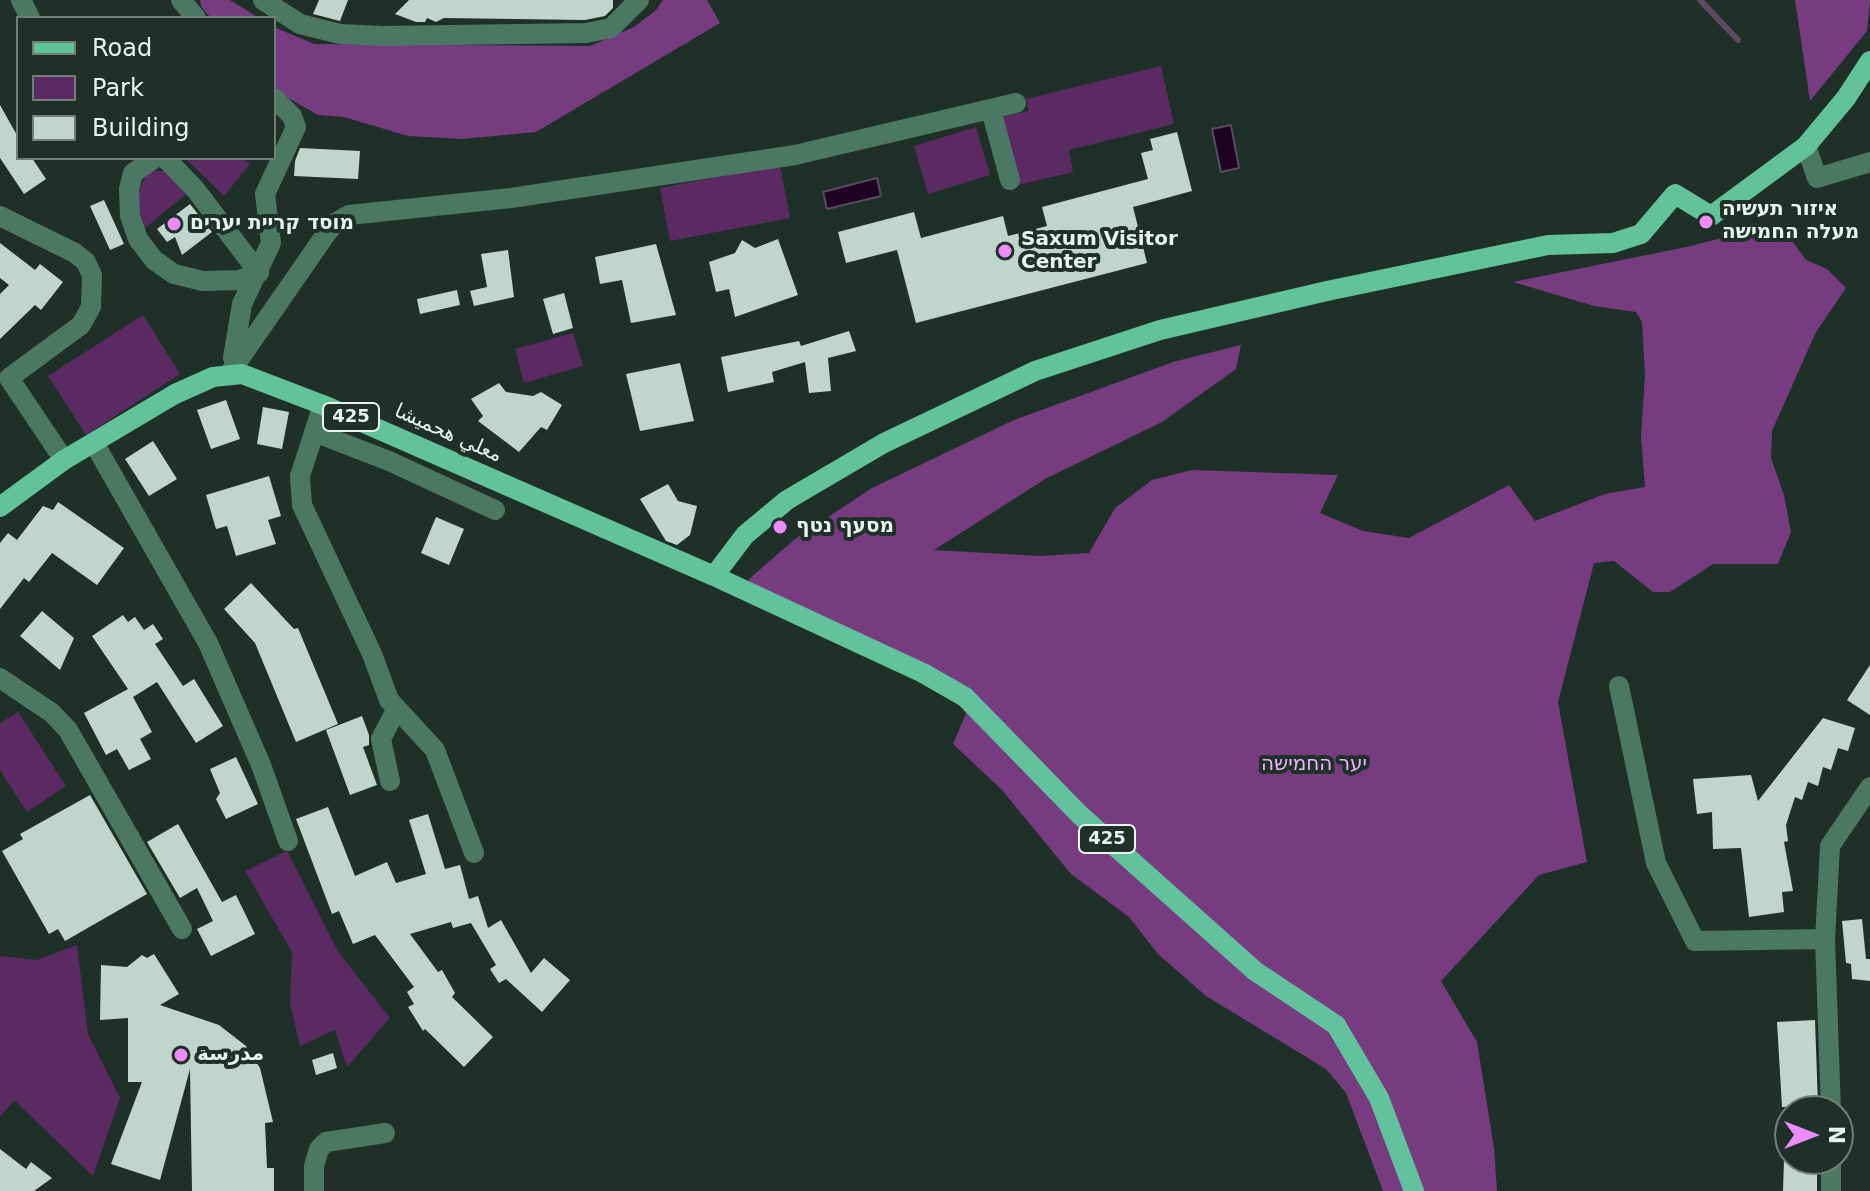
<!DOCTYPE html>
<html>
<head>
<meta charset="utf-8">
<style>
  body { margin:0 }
  #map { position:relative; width:1870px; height:1191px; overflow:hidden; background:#1f3029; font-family:"DejaVu Sans",sans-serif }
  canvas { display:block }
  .legend { position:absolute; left:16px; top:16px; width:260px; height:144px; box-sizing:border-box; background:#1f3029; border:2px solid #707e78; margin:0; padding:10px 14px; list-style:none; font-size:24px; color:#e9f4ef }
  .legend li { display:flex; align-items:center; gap:16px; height:40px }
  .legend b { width:40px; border:2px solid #707e78 }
  .north { position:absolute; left:1774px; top:1095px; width:80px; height:80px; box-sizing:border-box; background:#1f3029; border:2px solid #707e78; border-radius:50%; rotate:90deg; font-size:22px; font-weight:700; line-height:32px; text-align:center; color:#e9f4ef }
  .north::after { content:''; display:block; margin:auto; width:28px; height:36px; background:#ec8cfb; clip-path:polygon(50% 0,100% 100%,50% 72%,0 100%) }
</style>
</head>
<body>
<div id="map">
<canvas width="1870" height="1191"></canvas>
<ul class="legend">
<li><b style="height:10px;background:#61c29d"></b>Road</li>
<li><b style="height:22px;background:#5b2a63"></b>Park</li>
<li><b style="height:22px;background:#c0d5cb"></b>Building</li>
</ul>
<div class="north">N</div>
</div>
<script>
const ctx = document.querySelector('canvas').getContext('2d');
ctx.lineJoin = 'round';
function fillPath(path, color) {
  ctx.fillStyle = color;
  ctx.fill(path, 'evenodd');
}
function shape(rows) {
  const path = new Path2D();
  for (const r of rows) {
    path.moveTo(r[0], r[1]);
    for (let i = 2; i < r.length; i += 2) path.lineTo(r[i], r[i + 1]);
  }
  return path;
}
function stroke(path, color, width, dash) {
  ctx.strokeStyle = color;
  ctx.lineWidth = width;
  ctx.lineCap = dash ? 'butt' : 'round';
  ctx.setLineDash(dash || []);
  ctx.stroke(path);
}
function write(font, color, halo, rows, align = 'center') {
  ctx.font = font + ' "DejaVu Sans","Noto Sans Arabic","Noto Sans Hebrew",sans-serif';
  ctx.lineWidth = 8;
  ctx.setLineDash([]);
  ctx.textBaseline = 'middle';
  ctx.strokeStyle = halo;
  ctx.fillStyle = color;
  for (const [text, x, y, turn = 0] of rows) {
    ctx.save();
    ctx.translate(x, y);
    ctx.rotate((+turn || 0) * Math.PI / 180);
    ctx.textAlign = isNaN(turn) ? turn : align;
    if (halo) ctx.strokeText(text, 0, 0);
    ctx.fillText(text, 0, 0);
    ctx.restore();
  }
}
fillPath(shape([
  [1161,66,1174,124,1069,150,1073,172,1018,185,1001,117,1029,111,1026,99],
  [976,127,990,175,928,194,914,146],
  [185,158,242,158,250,164,224,196],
  [780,165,790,218,670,241,660,188],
  [148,171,164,171,186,194,144,229,136,197],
  [143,315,180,374,86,435,48,376],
  [573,333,583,366,524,383,515,349],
  [18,712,66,786,27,812,0,770,0,723],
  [287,851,339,953,390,1018,347,1067,335,1030,300,1046,290,1004,292,952,245,871],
  [77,945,88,1034,120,1098,93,1176,14,1100,0,1117,0,956,37,960]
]), '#5b2a63');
fillPath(shape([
  [200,0,230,0,259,18,211,18,202,8],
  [663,0,707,0,720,23,536,132,462,139,408,136,344,117,318,115,283,95,274,85,274,27,314,44,590,46,634,27,656,10],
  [1795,0,1870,0,1867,31,1810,101],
  [1779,223,1806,260,1827,269,1846,288,1816,332,1772,431,1771,458,1784,495,1791,532,1778,564,1713,564,1670,592,1653,592,1614,561,1594,563,1558,702,1587,862,1539,875,1441,981,1477,1042,1494,1148,1497,1191,1383,1191,1346,1093,1326,1069,1206,996,1158,954,1129,917,1071,874,1002,790,953,744,972,699,744,599,749,579,795,539,872,488,1014,420,1173,362,1241,345,1236,369,1162,422,1047,478,934,550,1040,556,1089,553,1115,508,1152,480,1192,470,1338,475,1320,513,1363,531,1409,538,1509,485,1535,521,1605,494,1645,487,1641,437,1645,376,1642,322,1636,312,1594,306,1513,282,1691,246]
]), '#773b80');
const water = shape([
  [1231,125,1239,168,1221,172,1212,129,1231,125],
  [877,178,881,196,827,209,823,192,877,178]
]);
fillPath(water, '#1e0123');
stroke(water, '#5b4a60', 2);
stroke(shape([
  [1700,0,1738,40]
]), '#5b4a60', 6);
fillPath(shape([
  [319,0,348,0,340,21,313,14],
  [409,0,613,0,613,8,605,16,585,20,444,18,436,22,427,18,425,22,416,22,395,14],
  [0,105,18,137,18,158,32,158,46,179,24,194,0,158],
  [1177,132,1192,191,1133,207,1147,263,916,323,897,250,846,263,838,232,914,212,921,238,1003,216,1008,236,1047,226,1042,207,1148,179,1141,153,1153,150,1150,139],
  [300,148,360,151,358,179,294,176,295,161],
  [104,200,124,244,110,250,90,206],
  [190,204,212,232,182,255,175,237,167,242,157,229],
  [778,239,798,295,735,317,729,289,716,292,709,262,735,253,742,240,755,248],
  [0,243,35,270,40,264,63,282,41,310,35,305,0,339,0,294,9,285,0,278],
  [656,244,676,315,631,323,622,280,600,284,595,257],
  [508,250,514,297,474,306,470,291,487,287,481,254],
  [457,290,460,305,420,314,417,299],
  [564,293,573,328,553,334,543,299],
  [849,331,856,351,828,358,831,391,809,393,805,362,772,372,774,382,728,392,721,357,799,341,801,346],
  [680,363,694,421,640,431,626,374],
  [499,383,506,392,533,396,541,392,562,405,547,430,541,427,519,452,478,421,483,416,471,399],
  [226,400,240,439,211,449,197,410],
  [263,407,289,412,282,449,257,444],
  [153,441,177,479,149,496,125,459],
  [269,476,281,516,268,520,276,544,236,556,227,526,216,529,206,495],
  [668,484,678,501,697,506,690,535,677,545,666,541,640,499],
  [58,502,124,548,97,585,52,553,29,582,24,578,0,609,0,543,8,533,17,540,43,506,53,510],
  [436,517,464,529,449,565,421,553],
  [251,583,294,629,298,628,338,724,296,742,255,643,224,609],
  [42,611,74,638,60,670,20,636],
  [123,615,128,622,135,617,144,630,153,624,163,639,155,644,183,686,194,679,223,726,196,743,157,682,133,697,152,732,140,739,151,759,129,770,117,749,106,755,84,713,128,689,92,636],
  [1870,665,1870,715,1847,700],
  [362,716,369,735,369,745,363,747,377,785,350,795,326,730],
  [1823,718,1855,728,1848,751,1838,748,1831,770,1823,767,1818,786,1808,782,1802,800,1795,797,1786,825,1788,841,1784,842,1793,891,1782,892,1784,912,1749,917,1741,848,1713,849,1712,812,1697,814,1693,779,1751,775,1758,801],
  [236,757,258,804,226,819,216,799,220,793,210,769],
  [90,795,147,894,65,941,58,929,49,934,2,851,23,839,20,834],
  [328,807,355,876,387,862,396,883,426,874,409,820,428,814,445,869,460,865,469,899,478,896,488,928,501,920,531,973,544,958,570,980,542,1012,506,979,499,983,490,969,496,965,471,923,453,928,451,922,410,934,438,972,442,970,455,993,452,997,493,1037,464,1067,425,1029,423,1031,408,1007,414,1004,407,992,414,987,375,935,353,944,339,911,332,914,296,819],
  [178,824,222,902,236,895,255,934,211,956,197,929,213,921,197,888,180,898,147,842],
  [1862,919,1866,959,1870,959,1870,981,1852,979,1851,964,1846,963,1842,921],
  [154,954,179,994,160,1005,219,1025,246,1046,260,1068,273,1122,265,1123,267,1168,274,1168,274,1191,192,1191,190,1069,160,1180,111,1164,142,1082,128,1082,128,1018,100,1020,101,965,127,967,142,955,147,958],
  [1815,1020,1818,1105,1782,1107,1777,1022],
  [333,1053,337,1068,316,1075,312,1060],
  [0,1149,26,1169,31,1162,52,1178,34,1191,0,1191],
  [1784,1159,1817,1159,1817,1191,1783,1191]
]), '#c0d5cb');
stroke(shape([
  [21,0,30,18],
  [181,0,196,18],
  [263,0,300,24,340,34,383,36,586,33,611,28,639,0],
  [991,110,1010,180],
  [1806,146,1817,178,1870,162],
  [155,158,133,173,129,189,130,216,138,239,154,260,174,274,203,281,239,280,259,273,195,189,165,158],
  [0,216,75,253,86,262,92,275,91,307,81,325,9,378,64,460],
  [233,358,242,304,271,243,265,194,296,127,292,116,274,98],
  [229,374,326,234,335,223,349,215,511,198,795,155,1016,103],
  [323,405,300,476,302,505,372,654,389,700,435,750,474,853],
  [314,432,389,461,495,510],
  [94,443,208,643,261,765,288,841],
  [0,678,52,713,68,730,182,929],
  [1619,686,1656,863,1695,941,1825,939],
  [390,781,381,739,396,710],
  [1831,1111,1825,939,1830,846,1870,787],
  [1831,1159,1831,1191],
  [314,1191,314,1166,319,1149,326,1142,385,1133]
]), '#4b7765', 20);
stroke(shape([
  [0,507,64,460,175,394,213,377,242,374,323,405,714,576,923,673,965,697,1080,815,1255,971,1336,1025,1379,1098,1414,1191],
  [714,576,745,535,787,500,884,443,1035,371,1160,330,1327,291,1548,245,1613,243,1641,234,1675,194,1711,216,1806,146,1846,98,1870,61]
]), '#61c29d', 20);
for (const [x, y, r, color] of [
  [1706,222,8,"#ec8cfb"],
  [174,224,8,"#ec8cfb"],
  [1005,251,8,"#ec8cfb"],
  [780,527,8,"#ec8cfb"],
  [181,1055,8,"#ec8cfb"]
]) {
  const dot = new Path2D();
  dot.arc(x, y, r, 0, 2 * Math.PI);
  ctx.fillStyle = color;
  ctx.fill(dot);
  stroke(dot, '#1f3029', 3);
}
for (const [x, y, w] of [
  [351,417,56],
  [1107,839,56]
]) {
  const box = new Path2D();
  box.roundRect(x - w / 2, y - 14, w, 28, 6);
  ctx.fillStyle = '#1f3029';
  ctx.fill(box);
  stroke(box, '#e9f4ef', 2);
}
write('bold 18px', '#e9f4ef', null, [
  ["425",351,417],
  ["425",1107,839]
]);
write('bold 20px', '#e9f4ef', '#1f3029', [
  ["איזור תעשיה",1722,210],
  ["מעלה החמישה",1722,233],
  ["מוסד קריית יערים",190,224],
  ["Saxum Visitor",1021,240],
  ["Center",1021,263],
  ["מסעף נטף",796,527],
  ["مدرسة",197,1055]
], 'left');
write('20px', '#e9f4ef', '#1f3029', [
  ["معلي هحميشا",448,434,24]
]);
write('20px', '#f1aefb', '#1f3029', [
  ["יער החמישה",1314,765]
]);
</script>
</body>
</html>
